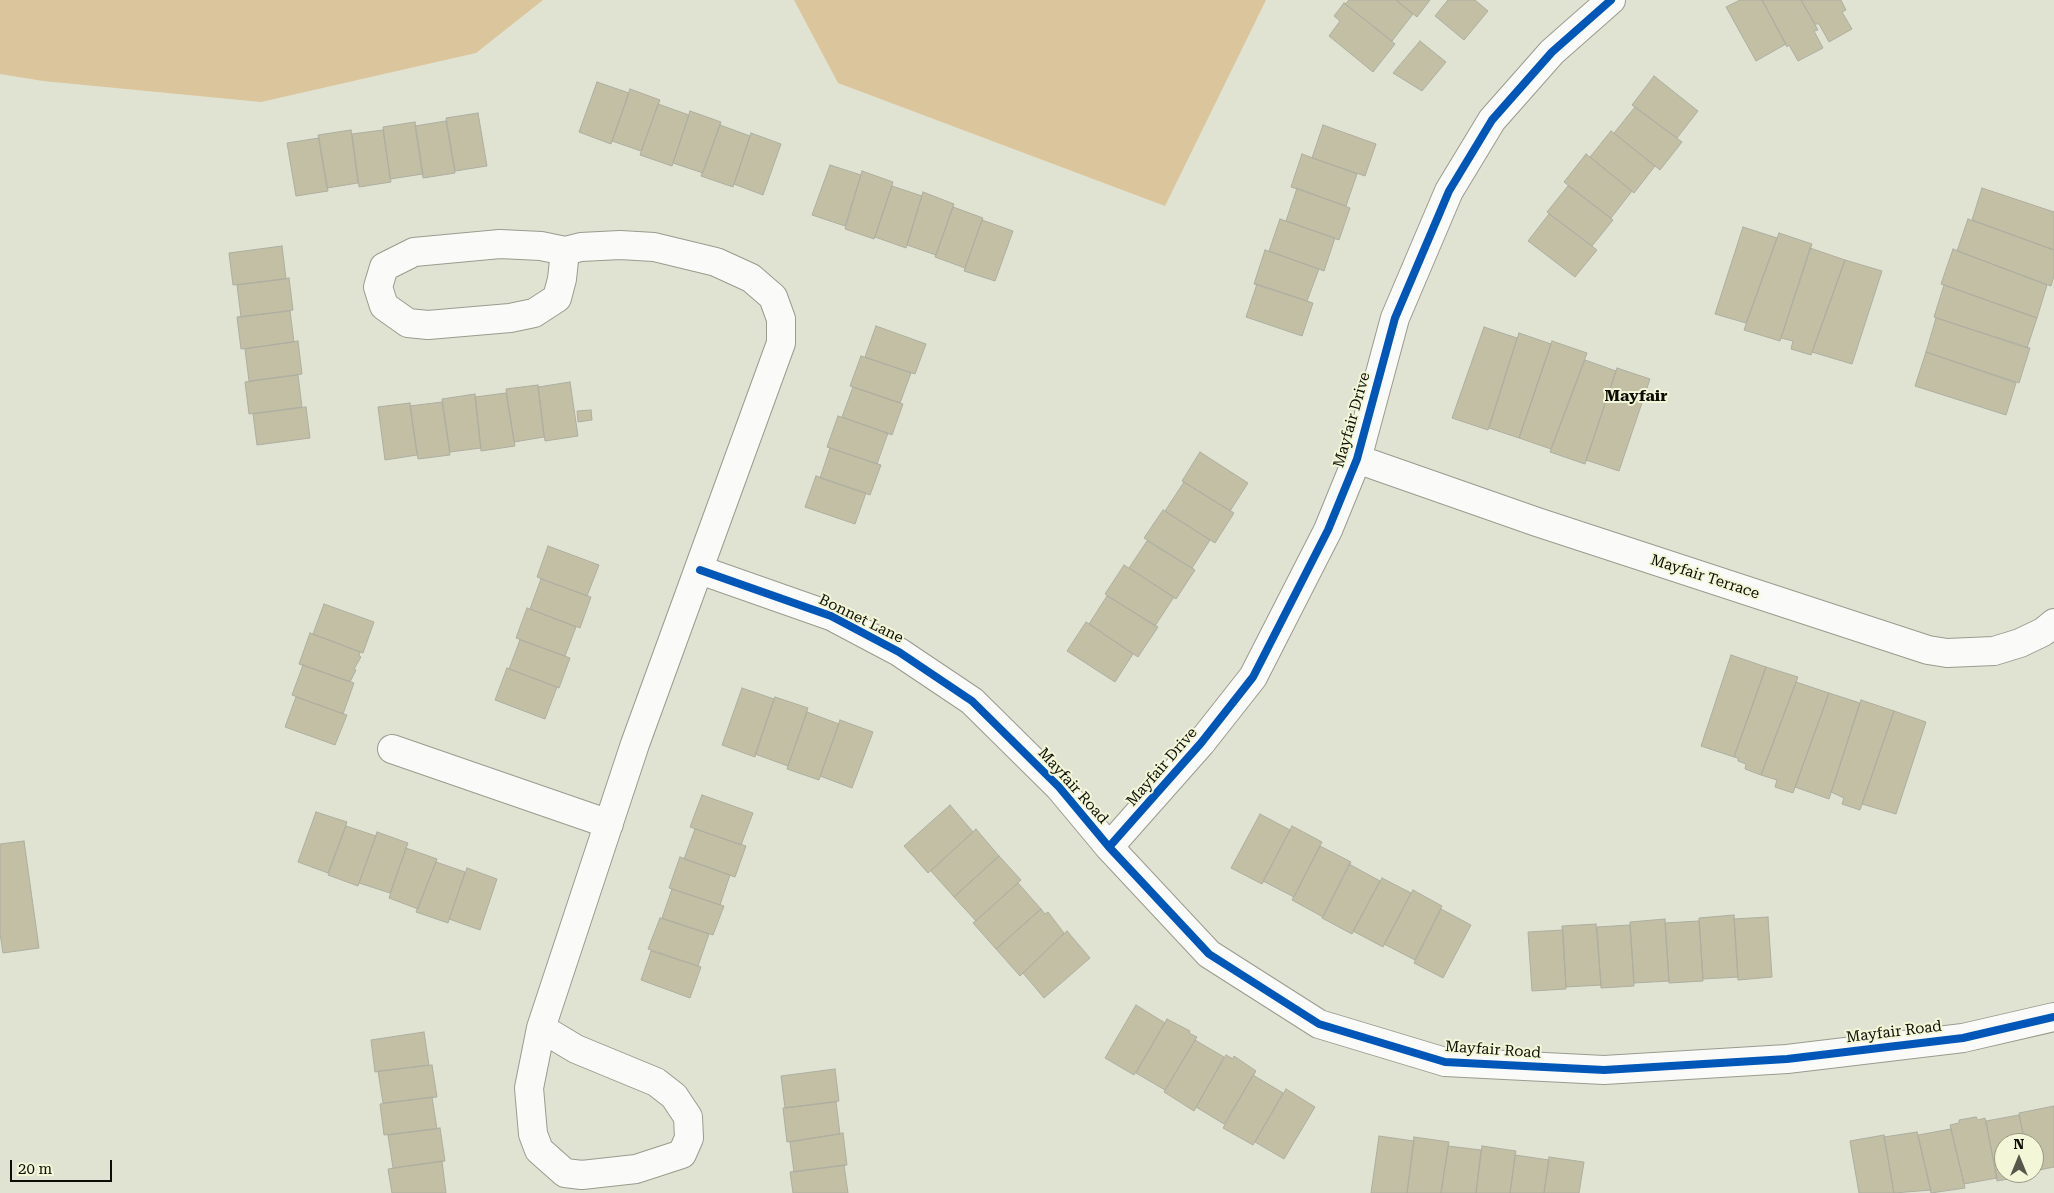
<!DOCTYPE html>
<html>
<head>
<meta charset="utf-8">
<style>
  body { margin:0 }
  #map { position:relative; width:2054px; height:1193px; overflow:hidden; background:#e0e3d2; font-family:"Roboto Serif",serif }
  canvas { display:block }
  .north { position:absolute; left:1994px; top:1133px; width:50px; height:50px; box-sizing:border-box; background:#f3f7d8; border:1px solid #979983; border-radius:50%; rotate:0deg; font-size:14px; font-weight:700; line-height:20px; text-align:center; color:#0c0d04 }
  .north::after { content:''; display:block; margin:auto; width:18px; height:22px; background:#56584c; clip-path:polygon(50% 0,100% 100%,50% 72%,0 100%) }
  .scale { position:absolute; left:10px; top:1160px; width:102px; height:22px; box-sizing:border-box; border:2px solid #0c0d04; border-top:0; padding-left:6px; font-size:15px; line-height:18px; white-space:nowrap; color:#0c0d04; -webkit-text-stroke:4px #f3f7d8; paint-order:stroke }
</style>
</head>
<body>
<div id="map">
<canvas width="2054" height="1193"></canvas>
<div class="north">N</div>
<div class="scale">20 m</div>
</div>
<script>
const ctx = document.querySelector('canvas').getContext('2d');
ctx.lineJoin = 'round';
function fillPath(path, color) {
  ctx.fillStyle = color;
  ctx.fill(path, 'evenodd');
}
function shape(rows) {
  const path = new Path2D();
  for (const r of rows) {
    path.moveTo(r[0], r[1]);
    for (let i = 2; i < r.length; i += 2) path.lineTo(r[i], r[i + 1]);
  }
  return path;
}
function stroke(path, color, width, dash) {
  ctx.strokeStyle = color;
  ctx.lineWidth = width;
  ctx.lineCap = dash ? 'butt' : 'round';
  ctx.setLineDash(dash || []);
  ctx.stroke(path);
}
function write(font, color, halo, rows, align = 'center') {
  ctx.font = font + ' "Roboto Serif",serif';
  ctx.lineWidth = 4;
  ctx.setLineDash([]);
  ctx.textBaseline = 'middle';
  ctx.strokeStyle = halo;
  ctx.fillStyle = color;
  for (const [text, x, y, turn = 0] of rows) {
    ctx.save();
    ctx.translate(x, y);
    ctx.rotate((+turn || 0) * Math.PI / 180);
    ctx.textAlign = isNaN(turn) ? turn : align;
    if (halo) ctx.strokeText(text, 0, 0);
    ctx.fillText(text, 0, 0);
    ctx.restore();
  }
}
fillPath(shape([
  [0,0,543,0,476,53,261,102,43,81,0,74],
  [794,0,1266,0,1165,206,838,83]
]), '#dbc59d');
const building = shape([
  [1349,0,1396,0,1413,14,1392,41,1345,4,1349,0],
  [1396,0,1430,0,1417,17,1396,0],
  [1448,0,1475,0,1488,11,1464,40,1435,16,1448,0],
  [1740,0,1762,0,1786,44,1756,61,1726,7,1740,0],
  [1762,0,1801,0,1818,30,1814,31,1823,48,1798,61,1789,45,1787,47,1762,0],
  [1801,0,1841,0,1846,10,1842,12,1852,29,1829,42,1819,24,1815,24,1801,0],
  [1344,3,1395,44,1373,72,1329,36,1340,21,1334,16,1344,3],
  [1420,41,1446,62,1422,91,1393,73,1420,41],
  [1654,76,1698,111,1677,138,1632,105,1654,76],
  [597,82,629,93,611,144,579,132,597,82],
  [630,89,660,100,641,151,612,141,630,89],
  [658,104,689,115,672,166,640,155,658,104],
  [1635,107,1682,142,1660,170,1614,133,1635,107],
  [690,111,721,122,703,173,673,163,690,111],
  [478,113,487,166,455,171,446,118,478,113],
  [446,121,455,173,423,178,415,126,446,121],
  [415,122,423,174,390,179,383,127,415,122],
  [720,125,750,136,733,187,701,176,720,125],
  [1323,125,1376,144,1365,176,1312,158,1323,125],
  [351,130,358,183,327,188,318,135,351,130],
  [383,130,391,182,359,187,352,134,383,130],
  [1611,131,1655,166,1634,193,1590,157,1611,131],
  [751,133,781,144,763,195,734,184,751,133],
  [319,138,328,191,296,196,287,143,319,138],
  [1302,154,1357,174,1346,206,1291,187,1302,154],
  [1586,154,1632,191,1611,218,1564,182,1586,154],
  [830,165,861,175,845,226,812,215,830,165],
  [862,171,893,182,874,239,845,229,862,171],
  [892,186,922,196,906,248,875,237,892,186],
  [1568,186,1613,220,1592,246,1547,212,1568,186],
  [1297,188,1350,208,1339,240,1286,221,1297,188],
  [1982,188,2054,212,2054,250,1972,220,1982,188],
  [923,192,954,204,936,255,907,245,923,192],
  [953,207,983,218,965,268,935,257,953,207],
  [1549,214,1597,250,1575,277,1528,241,1549,214],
  [1280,219,1335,238,1324,271,1269,251,1280,219],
  [1968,219,2054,250,2054,276,2051,286,1957,251,1968,219],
  [982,220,1013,231,995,281,964,271,982,220],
  [1743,227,1777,238,1746,323,1715,314,1743,227],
  [1779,233,1812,244,1780,341,1744,330,1779,233],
  [282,246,286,279,233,285,229,253,282,246],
  [1810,248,1845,260,1811,355,1791,349,1793,341,1781,338,1810,248],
  [1953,249,2047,285,2037,318,1941,284,1953,249],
  [1265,250,1319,269,1307,301,1254,284,1265,250],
  [1845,260,1882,271,1852,364,1812,352,1845,260],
  [289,278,293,310,241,317,237,285,289,278],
  [1257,284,1313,303,1302,336,1246,317,1257,284],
  [1944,285,2037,318,2027,348,1934,317,1944,285],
  [290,311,294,342,241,349,237,317,290,311],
  [1936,318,2030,348,2019,383,1926,352,1936,318],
  [876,326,926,344,915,374,865,357,876,326],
  [1484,327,1517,338,1488,430,1452,418,1484,327],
  [1519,333,1551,344,1519,438,1489,428,1519,333],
  [298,341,302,374,249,381,245,349,298,341],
  [1552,341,1587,353,1551,449,1519,438,1552,341],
  [1926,352,2016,383,2006,415,1915,386,1926,352],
  [861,356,911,373,900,403,850,386,861,356],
  [1585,360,1616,371,1585,464,1550,452,1585,360],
  [1617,368,1650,379,1619,471,1586,460,1617,368],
  [298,375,302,407,249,414,245,382,298,375],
  [570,382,578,436,545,441,538,387,570,382],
  [538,385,544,437,514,442,506,389,538,385],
  [853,387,903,404,892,435,842,417,853,387],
  [506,393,515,446,481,451,475,397,506,393],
  [475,394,481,448,450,452,442,399,475,394],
  [442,402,450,455,418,459,410,406,442,402],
  [410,403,417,455,385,460,378,407,410,403],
  [306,407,310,438,257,445,253,414,306,407],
  [591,410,592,420,578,422,577,411,591,410],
  [838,416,888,433,877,464,827,447,838,416],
  [830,448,881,465,870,495,820,478,830,448],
  [1200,452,1248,483,1230,511,1182,481,1200,452],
  [816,476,866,493,855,524,805,507,816,476],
  [1184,482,1234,513,1215,543,1165,511,1184,482],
  [1163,510,1210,540,1192,568,1144,538,1163,510],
  [1147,541,1195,570,1176,599,1129,568,1147,541],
  [548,546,599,565,587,596,537,577,548,546],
  [1124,565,1174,597,1155,626,1105,594,1124,565],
  [541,579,591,597,580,628,530,609,541,579],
  [1107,596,1158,627,1138,657,1089,624,1107,596],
  [324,604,374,622,363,653,313,634,324,604],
  [527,608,576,627,565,656,516,638,527,608],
  [1086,622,1133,654,1115,682,1067,651,1086,622],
  [310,633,360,652,359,656,361,657,354,669,356,670,350,682,299,664,310,633],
  [520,640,570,658,559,688,509,669,520,640],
  [1731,655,1766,667,1734,757,1701,746,1731,655],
  [303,665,354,683,343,714,292,695,303,665],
  [1766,667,1798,677,1761,775,1745,769,1746,764,1738,761,1738,758,1734,757,1766,667],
  [507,668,557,687,545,719,495,700,507,668],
  [1796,682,1829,693,1793,793,1775,787,1777,780,1761,775,1796,682],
  [742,688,774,699,755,757,722,745,742,688],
  [1829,693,1860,703,1829,799,1795,787,1829,693],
  [296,697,347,715,335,745,285,727,296,697],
  [775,697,808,708,788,766,755,754,775,697],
  [1861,700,1894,711,1860,810,1842,804,1844,798,1831,792,1861,700],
  [1894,711,1926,722,1896,814,1862,804,1894,711],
  [807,712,839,724,819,780,787,769,807,712],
  [840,720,873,732,852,788,820,776,840,720],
  [702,795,753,813,741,845,690,827,702,795],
  [950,805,973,832,928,873,904,846,950,805],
  [316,812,347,822,328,873,298,862,316,812],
  [1260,814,1290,830,1262,884,1231,868,1260,814],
  [346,826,376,836,358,886,328,875,346,826],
  [1292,826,1322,842,1294,897,1263,881,1292,826],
  [695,829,746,846,735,877,684,859,695,829],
  [976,829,999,856,954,897,931,871,976,829],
  [377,832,408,843,390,893,359,883,377,832],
  [24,841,39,948,3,953,0,933,0,844,24,841],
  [1320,846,1351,862,1323,917,1292,900,1320,846],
  [406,848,437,859,418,909,389,898,406,848],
  [999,856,1021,880,976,921,954,897,999,856],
  [680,857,730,875,720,905,669,888,680,857],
  [436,862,465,872,448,923,416,912,436,862],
  [1349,864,1380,881,1352,934,1322,918,1349,864],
  [467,868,497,879,480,930,449,919,467,868],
  [1382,878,1411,893,1383,947,1353,931,1382,878],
  [1018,883,1041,909,996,949,973,923,1018,883],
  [672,889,724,906,713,935,662,918,672,889],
  [1413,890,1442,906,1415,960,1384,944,1413,890],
  [1041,909,1045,914,1048,912,1064,933,1020,976,996,949,1041,909],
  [1441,909,1471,925,1443,978,1414,963,1441,909],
  [1734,915,1738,977,1703,979,1699,918,1734,915],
  [1768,917,1772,977,1738,980,1734,919,1768,917],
  [660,918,709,934,698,966,648,949,660,918],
  [1665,919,1669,981,1634,983,1630,922,1665,919],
  [1699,921,1703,981,1669,983,1665,923,1699,921],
  [1596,924,1601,985,1566,987,1562,926,1596,924],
  [1630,925,1634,986,1601,988,1597,927,1630,925],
  [1563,930,1566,989,1532,991,1528,932,1563,930],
  [1067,931,1090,958,1044,998,1023,973,1067,931],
  [651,951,701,967,690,998,641,980,651,951],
  [1136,1005,1165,1023,1134,1075,1105,1058,1136,1005],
  [1167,1019,1190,1031,1189,1033,1197,1037,1165,1090,1136,1073,1167,1019],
  [424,1032,429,1065,375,1072,371,1040,424,1032],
  [1195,1040,1224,1057,1194,1111,1164,1092,1195,1040],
  [1226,1055,1233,1059,1234,1056,1256,1071,1224,1124,1196,1107,1226,1055],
  [432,1065,437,1097,383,1103,378,1071,432,1065],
  [835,1069,839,1101,785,1108,781,1076,835,1069],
  [1253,1075,1283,1093,1253,1145,1223,1128,1253,1075],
  [1286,1089,1315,1107,1284,1159,1255,1142,1286,1089],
  [432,1097,437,1129,384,1135,380,1104,432,1097],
  [836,1102,840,1134,787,1142,783,1108,836,1102],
  [2054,1106,2054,1167,2034,1171,2034,1143,2025,1143,2019,1113,2054,1106],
  [2019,1115,2025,1143,2004,1143,2004,1173,2030,1173,2031,1175,1997,1181,1986,1121,2019,1115],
  [1976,1117,1978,1120,1985,1118,1997,1178,1964,1184,1950,1125,1959,1123,1959,1120,1976,1117],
  [440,1128,445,1161,393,1168,388,1135,440,1128],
  [1951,1129,1965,1188,1931,1193,1918,1135,1951,1129],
  [1917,1132,1931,1190,1894,1193,1884,1137,1917,1132],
  [843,1133,847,1165,794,1172,790,1142,843,1133],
  [1884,1135,1894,1193,1859,1193,1850,1141,1884,1135],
  [1379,1136,1414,1141,1407,1193,1371,1193,1379,1136],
  [1414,1137,1449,1142,1441,1193,1407,1193,1414,1137],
  [1448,1146,1481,1150,1476,1193,1441,1193,1448,1146],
  [1482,1146,1516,1151,1510,1193,1476,1193,1482,1146],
  [1515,1155,1549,1160,1544,1193,1510,1193,1515,1155],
  [1549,1157,1584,1162,1579,1193,1544,1193,1549,1157],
  [442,1161,446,1193,392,1193,388,1169,442,1161],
  [844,1165,848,1193,793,1193,790,1172,844,1165]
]);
fillPath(building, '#c2bfa5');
stroke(building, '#adaea0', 1);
const street = shape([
  [500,244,541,246,565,251,562,279,557,298,534,313,510,318,428,325,408,323,384,306,378,287,384,267,414,252,500,244],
  [1357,459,1537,522,1928,650,1947,653,1994,651,2020,643,2043,632,2054,623],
  [700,570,831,616,899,652,972,701,1059,787,1109,847,1209,954,1319,1024,1445,1062,1604,1070,1787,1059,1963,1038,2054,1017],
  [392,749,609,824],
  [1109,847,1201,743,1253,677,1328,530,1357,459,1395,318,1449,191,1492,120,1552,52,1611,0],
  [541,1028,635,744,781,343,781,319,773,297,751,278,716,262,654,247,620,245,581,247,565,251],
  [541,1028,576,1049,656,1082,674,1096,688,1117,689,1138,682,1154,636,1169,582,1175,565,1173,539,1150,533,1134,529,1088,541,1028]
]);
stroke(street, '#999b8e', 30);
stroke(street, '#fafbf8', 28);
stroke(shape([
  [700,570,831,616,899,652,972,701,1059,787,1109,847,1209,954,1319,1024,1445,1062,1604,1070,1787,1059,1963,1038,2054,1017],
  [1109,847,1201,743,1253,677,1328,530,1357,459,1395,318,1449,191,1492,120,1552,52,1611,0]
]), '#0057b8', 8);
write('15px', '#0c0d04', '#f3f7d8', [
  ["Mayfair Drive",1352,420,-74],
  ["Mayfair Terrace",1705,577,18],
  ["Bonnet Lane",861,619,26],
  ["Mayfair Drive",1162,767,-49],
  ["Mayfair Road",1073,786,48],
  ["Mayfair Road",1894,1032,-7],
  ["Mayfair Road",1493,1050,4]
]);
write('bold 16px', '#0c0d04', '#f3f7d8', [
  ["Mayfair",1636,396]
]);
</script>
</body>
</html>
